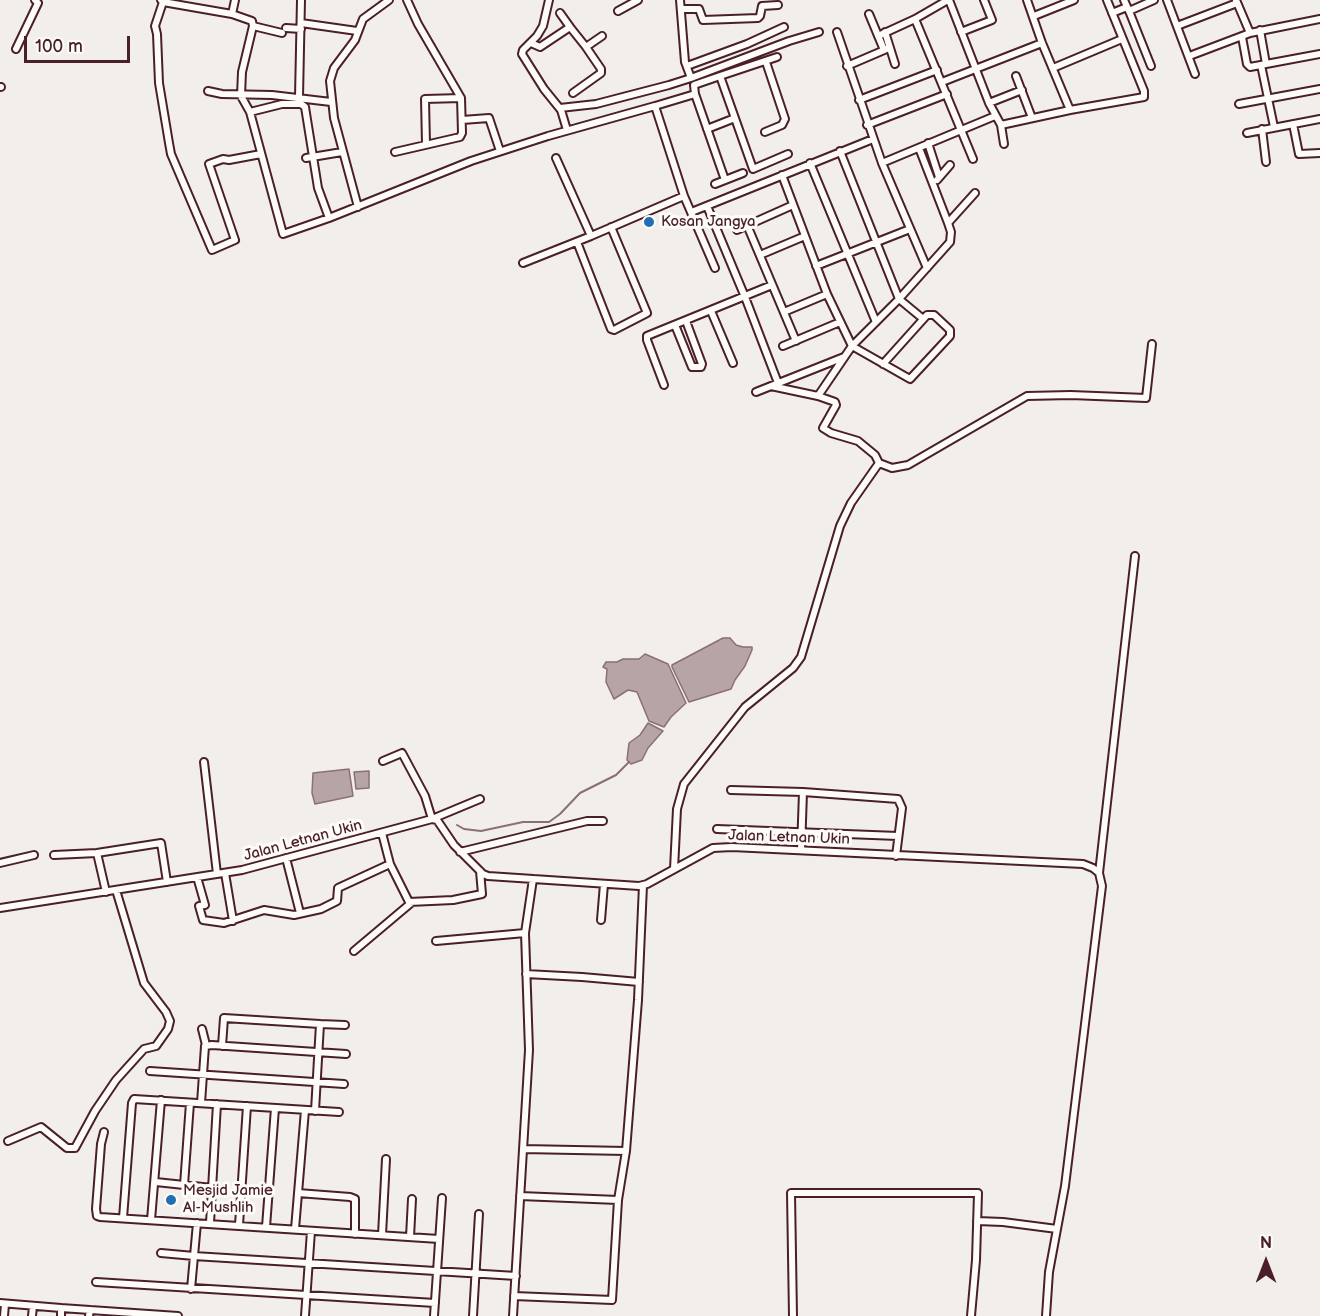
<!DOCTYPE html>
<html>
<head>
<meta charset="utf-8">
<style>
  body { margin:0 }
  #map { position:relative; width:1320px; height:1316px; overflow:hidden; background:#f2efeb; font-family:"Balsamiq Sans",sans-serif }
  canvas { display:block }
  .north { position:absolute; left:1236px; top:1232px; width:60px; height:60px; -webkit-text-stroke:4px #fdfcf7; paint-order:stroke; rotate:0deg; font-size:16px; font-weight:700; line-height:24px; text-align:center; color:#4a1f2b }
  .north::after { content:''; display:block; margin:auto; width:21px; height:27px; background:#4a1f2b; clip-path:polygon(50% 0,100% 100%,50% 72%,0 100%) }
  .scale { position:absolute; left:24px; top:36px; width:106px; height:27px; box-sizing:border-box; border:3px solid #4a1f2b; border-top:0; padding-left:8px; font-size:18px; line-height:21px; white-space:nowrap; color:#4a1f2b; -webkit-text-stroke:4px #fdfcf7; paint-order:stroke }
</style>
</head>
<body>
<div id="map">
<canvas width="1320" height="1316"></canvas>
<div class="north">N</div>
<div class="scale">100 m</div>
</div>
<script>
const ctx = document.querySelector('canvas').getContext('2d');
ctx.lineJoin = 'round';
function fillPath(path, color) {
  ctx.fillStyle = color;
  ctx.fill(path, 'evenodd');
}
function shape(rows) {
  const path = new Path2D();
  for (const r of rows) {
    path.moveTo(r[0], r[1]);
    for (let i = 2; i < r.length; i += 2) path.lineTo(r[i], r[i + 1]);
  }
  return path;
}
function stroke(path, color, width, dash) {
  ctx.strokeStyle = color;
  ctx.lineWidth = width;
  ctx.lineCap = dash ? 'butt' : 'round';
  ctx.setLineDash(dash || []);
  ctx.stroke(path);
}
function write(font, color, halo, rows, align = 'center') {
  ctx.font = font + ' "Balsamiq Sans",sans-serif';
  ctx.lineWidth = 6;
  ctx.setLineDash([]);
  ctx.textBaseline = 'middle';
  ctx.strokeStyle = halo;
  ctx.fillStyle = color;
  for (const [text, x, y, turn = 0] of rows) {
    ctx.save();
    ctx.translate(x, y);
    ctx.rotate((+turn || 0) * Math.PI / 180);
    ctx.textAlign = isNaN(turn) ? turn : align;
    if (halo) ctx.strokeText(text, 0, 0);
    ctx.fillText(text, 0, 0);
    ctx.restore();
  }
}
const water = shape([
  [723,638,730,638,736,645,743,647,752,647,752,650,745,666,735,680,731,689,689,702,672,667,672,665,723,638],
  [645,654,668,664,686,703,671,717,664,727,649,721,637,692,628,690,614,699,606,682,607,669,603,667,606,662,617,662,623,659,639,659,645,654],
  [648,723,663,731,648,748,642,760,631,764,627,760,629,743,640,735,648,723],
  [349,769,353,796,315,804,312,793,313,773,349,769],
  [369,771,369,788,356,789,354,772,369,771]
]);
fillPath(water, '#b7a5a6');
stroke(water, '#8b6f75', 1.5);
stroke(shape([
  [457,825,464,829,481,831,523,822,549,822,560,814,580,793,616,775,629,762]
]), '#8b6f75', 2);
const street = shape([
  [161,0,163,2,155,26,157,34,159,83,169,143,171,154,212,250,235,240,209,164,223,159,229,160,261,154],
  [549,0,543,26,537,36,523,50,522,54,544,89,561,110,567,130],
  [680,0,685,62,691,78,789,41,819,32],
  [949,0,989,103,1001,125,1004,144],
  [1027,0,1042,43,1070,110],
  [1124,0,1129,11,1154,0],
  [1167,0,1195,74],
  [1236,0,1250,33],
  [163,2,232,14,252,21,253,26,242,72,241,96,250,112,283,234,329,218,471,161,548,136,655,106,684,196,591,236,556,158],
  [681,9,699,9,703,20,758,18,760,16,762,6,778,5],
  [618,11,638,0],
  [1129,11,1151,66],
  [560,13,570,27],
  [1112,13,1127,7],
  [232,14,235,0],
  [869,14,884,50],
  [1034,16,1074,0],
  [915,19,973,159],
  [301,23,357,31],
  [253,26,282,33],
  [1177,26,1237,3],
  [286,28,301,29],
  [1260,30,1266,64],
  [837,32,882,163,927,268],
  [885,32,895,64],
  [961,32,992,20,984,0],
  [878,36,915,19,948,0],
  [1242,37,1247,64,1250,67,1320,54],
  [531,43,540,47,570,27,586,47,601,69,601,73,573,93],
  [586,47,602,36],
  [16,49,38,3,35,0],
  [1192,55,1250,33,1320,19],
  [1261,65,1274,127],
  [687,66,747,44,784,27],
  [847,66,889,48],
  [1053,68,1122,39],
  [720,76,777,57],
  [1016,76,1032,118],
  [942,82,1042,43],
  [0,87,1,87],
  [208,91,222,94,272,95,331,102],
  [695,94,694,85,720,76,753,169,788,154],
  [299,97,301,0],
  [859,100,937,70],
  [989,103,1022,90],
  [1239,104,1320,89],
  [655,106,695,94,725,180],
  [560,108,596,104,669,85,691,78],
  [250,112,282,104,301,104,305,107,318,188,329,218],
  [462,120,489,118,500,151],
  [1293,124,1299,154,1320,153],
  [867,125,947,94],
  [1001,125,1070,110,1144,97,1144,91,1107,0],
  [707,129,735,118],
  [1262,129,1266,162],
  [765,132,782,125,785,119,766,62],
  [1247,133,1320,119],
  [928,143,939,177],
  [426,144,425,99,461,98],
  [840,151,899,299,922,318],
  [395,152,460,137,462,133,461,98,418,24,407,0],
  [306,158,342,152],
  [810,163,876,322],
  [882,163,995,116],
  [782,175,827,294,852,346,910,379,950,336,950,330,934,315,927,315,883,364],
  [937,180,950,165],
  [715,184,743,173],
  [684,196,715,268],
  [707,206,745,297,778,383],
  [358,207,334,118,330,81,334,68,355,40,363,19,389,0],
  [694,211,873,139],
  [948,223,975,193],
  [747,225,796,341],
  [737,230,793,205],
  [577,242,611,329,614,330,647,313,611,227],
  [760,255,805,236],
  [523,263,591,236],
  [816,266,910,229],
  [711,311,733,363],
  [784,312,827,294],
  [675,325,692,367,701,367,702,364,686,321],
  [783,346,840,322],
  [664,385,647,340,647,336,772,285],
  [771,386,818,396,835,402,836,405,823,428,831,433,858,441,875,455,879,463],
  [756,392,844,357],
  [818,396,852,346,899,299,950,242,951,232,948,223,919,148],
  [383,761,402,753,425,796,432,819,480,799],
  [204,762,217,874],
  [731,790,803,792,898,799,902,808,896,856],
  [717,829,898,836],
  [382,833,390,864,409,902,453,900,482,894,480,871],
  [801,850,803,792],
  [460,852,587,821,603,821],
  [97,853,106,892],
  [54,855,97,853,161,843,167,882],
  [286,858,300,913],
  [0,863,34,855],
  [674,869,677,809,684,784,745,707,793,668,801,657,840,526,851,503,879,463,892,468,908,465,1027,396,1071,395,1146,398,1152,344],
  [225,873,233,921],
  [1099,873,1135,556],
  [197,877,205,905,199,906,203,920,224,923,264,910,294,915,321,909,337,901,338,888,390,864],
  [0,908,242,870,432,819,437,820,454,845,483,874,488,876,639,886,647,884,713,848,732,847,1083,864,1093,868,1099,873,1102,886,1065,1186,1049,1272,1046,1316],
  [601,920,604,884],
  [436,941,525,933],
  [354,951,411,903],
  [526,974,582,977,639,982],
  [320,1024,345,1025],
  [202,1029,206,1045,205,1046],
  [222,1046,224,1018,320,1024,315,1111],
  [150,1071,344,1084],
  [201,1103,205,1046,212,1045,346,1054],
  [104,1132,101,1144,96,1209,97,1216,100,1217,439,1239],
  [8,1141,41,1127,67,1148,75,1148,95,1111,116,1080,144,1049,156,1046,168,1029,170,1021,166,1012,144,983,116,890],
  [523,1149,626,1151],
  [156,1182,212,1188],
  [184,1185,190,1103],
  [298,1193,350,1197,355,1199,355,1234],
  [520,1196,618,1200],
  [123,1218,132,1103,134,1099,339,1112],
  [151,1220,161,1100],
  [977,1221,1003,1222,1057,1229],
  [197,1223,194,1256,516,1276],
  [210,1223,217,1104],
  [239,1225,247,1106],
  [266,1227,275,1108],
  [295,1229,305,1110],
  [382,1235,386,1159],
  [410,1237,412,1199],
  [161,1253,194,1256,191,1289],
  [96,1282,435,1303],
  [514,1296,612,1300,618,1200,626,1151,638,1000,643,885],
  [0,1303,61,1308],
  [4,1316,5,1304],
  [32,1316,33,1306],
  [61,1316,61,1308,90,1310],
  [89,1316,90,1310,178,1316],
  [305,1316,311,1231],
  [434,1316,442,1198],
  [473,1316,479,1214],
  [513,1316,529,1050,525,933,533,879],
  [793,1316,791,1193,978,1193,976,1260,971,1316]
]);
stroke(street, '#4a1f2b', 10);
stroke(street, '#fdfcf7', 6);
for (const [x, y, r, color] of [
  [649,222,6,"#1f6fb2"],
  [171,1200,6,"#1f6fb2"]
]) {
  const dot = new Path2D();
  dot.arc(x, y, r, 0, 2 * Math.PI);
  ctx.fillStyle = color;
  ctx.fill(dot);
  stroke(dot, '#fdfcf7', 2);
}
write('15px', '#4a1f2b', '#fdfcf7', [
  ["Kosan Jangya",661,222],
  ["Mesjid Jamie",183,1191],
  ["Al-Mushlih",183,1208]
], 'left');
write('15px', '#4a1f2b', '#fdfcf7', [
  ["Jalan Letnan Ukin",789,838,2],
  ["Jalan Letnan Ukin",303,841,-15]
]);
</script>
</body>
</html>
